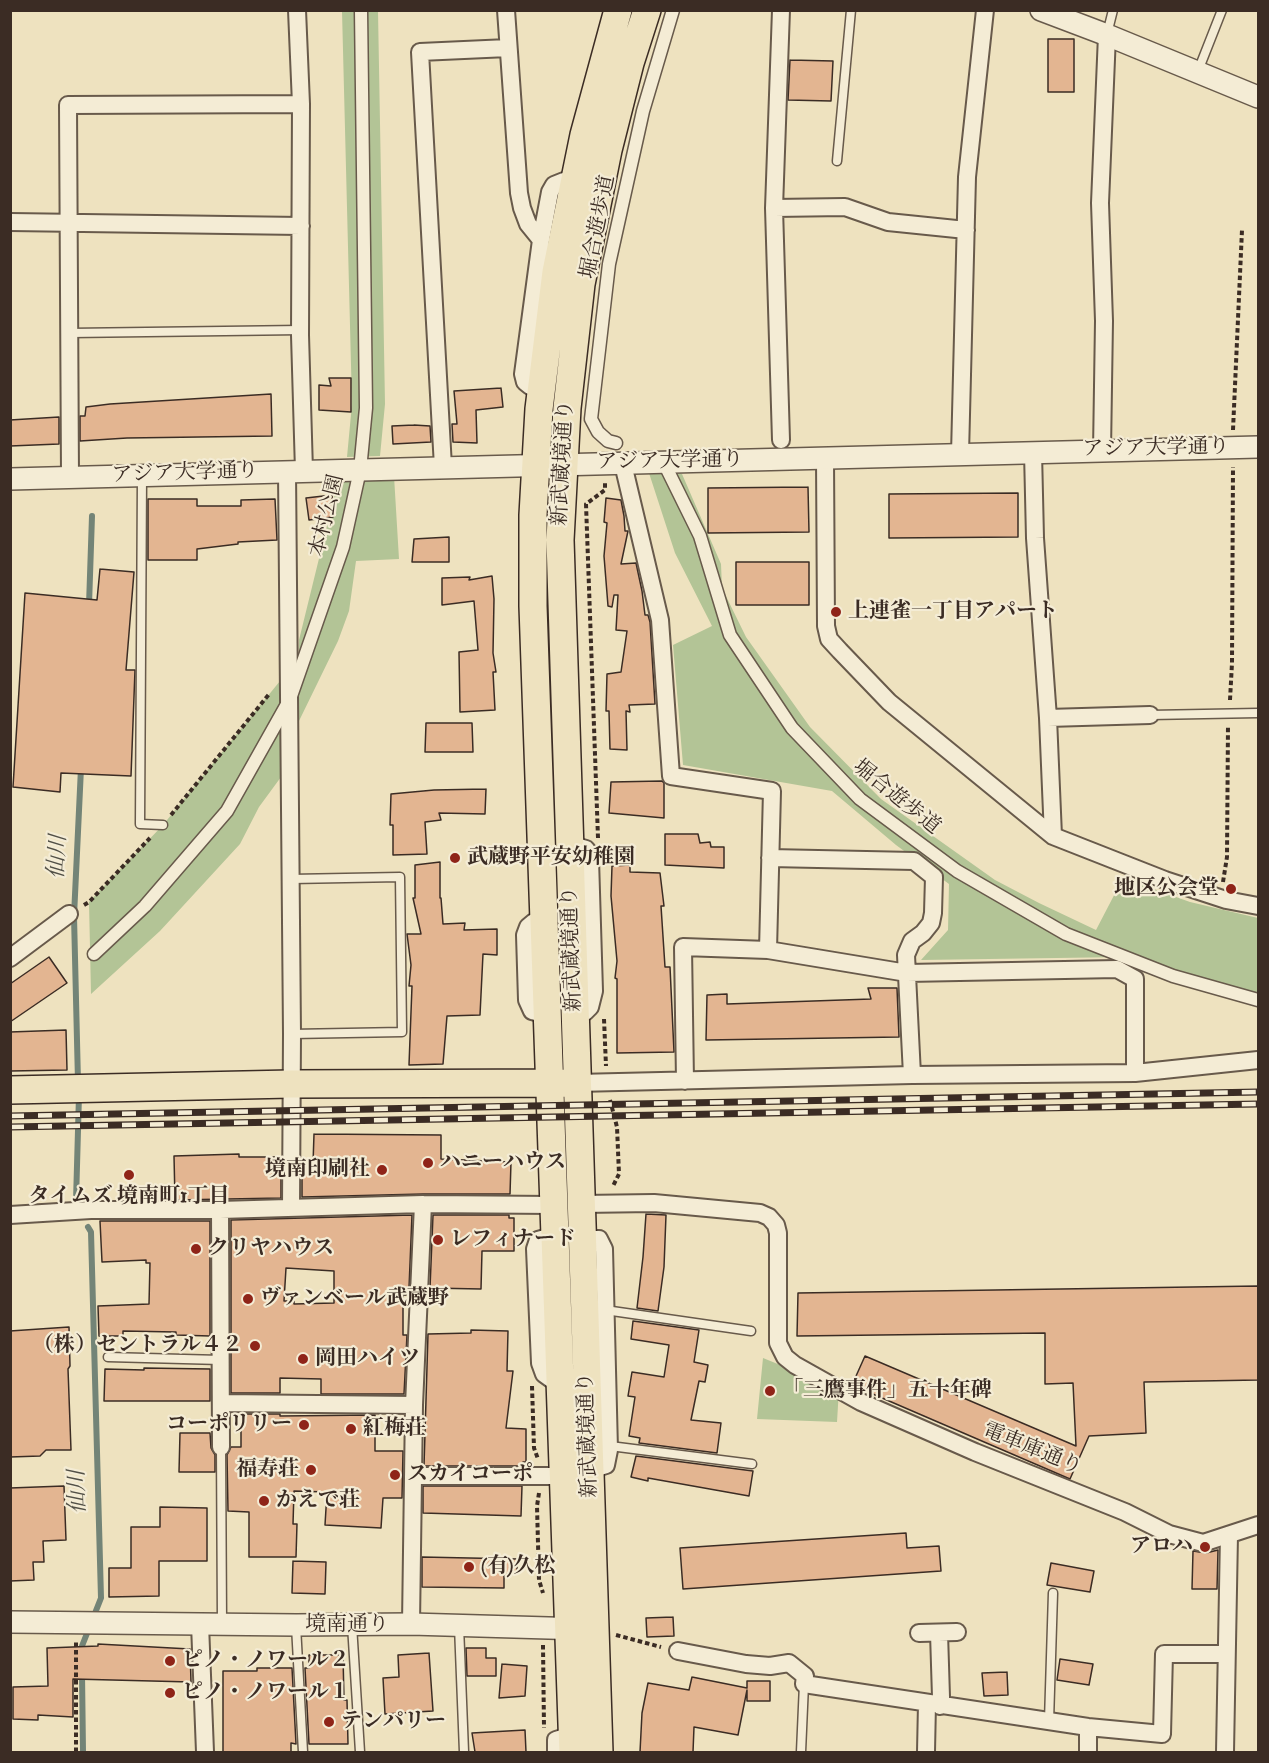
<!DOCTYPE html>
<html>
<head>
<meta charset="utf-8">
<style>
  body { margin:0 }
  #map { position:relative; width:1269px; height:1763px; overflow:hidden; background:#eee2bf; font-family:"IM FELL Double Pica",serif }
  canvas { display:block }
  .frame { position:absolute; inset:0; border:12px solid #3b2c24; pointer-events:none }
</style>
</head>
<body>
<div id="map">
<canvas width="1269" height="1763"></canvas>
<div class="frame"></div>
</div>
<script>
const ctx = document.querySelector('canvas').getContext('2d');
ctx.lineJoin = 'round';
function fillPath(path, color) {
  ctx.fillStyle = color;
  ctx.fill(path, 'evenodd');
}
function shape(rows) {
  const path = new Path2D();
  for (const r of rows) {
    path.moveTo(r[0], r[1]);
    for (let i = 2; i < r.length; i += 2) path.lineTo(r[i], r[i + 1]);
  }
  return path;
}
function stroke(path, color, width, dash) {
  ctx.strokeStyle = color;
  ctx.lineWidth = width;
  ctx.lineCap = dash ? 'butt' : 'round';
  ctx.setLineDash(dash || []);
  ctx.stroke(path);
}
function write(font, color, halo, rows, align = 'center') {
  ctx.font = font + ' "IM FELL Double Pica","Noto Serif JP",serif';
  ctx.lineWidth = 4.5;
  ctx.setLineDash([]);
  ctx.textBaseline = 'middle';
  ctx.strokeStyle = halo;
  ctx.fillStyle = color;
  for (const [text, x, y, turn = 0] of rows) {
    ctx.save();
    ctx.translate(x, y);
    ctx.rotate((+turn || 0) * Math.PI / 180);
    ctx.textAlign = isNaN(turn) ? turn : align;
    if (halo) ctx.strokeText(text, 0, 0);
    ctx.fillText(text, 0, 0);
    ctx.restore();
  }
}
fillPath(shape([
  [342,11,378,11,385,404,380,456,347,457,352,404],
  [649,473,682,474,721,564,722,588,746,637,810,727,881,799,995,880,1039,903,1096,930,1123,878,1190,902,1258,918,1258,1000,1124,957,921,960,948,930,949,884,896,845,832,791,683,765,673,645,712,626,675,553],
  [394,476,399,559,356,561,349,611,338,641,298,723,299,640,339,477],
  [280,681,281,777,259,807,240,844,160,931,91,994,89,902,163,825],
  [763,1358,839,1389,837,1422,757,1419]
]), '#b3c496');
stroke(shape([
  [89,605,92,516],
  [78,1082,74,916,81,768],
  [76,1201,79,1095],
  [82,1654,82,1646,101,1598,91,1232,88,1227],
  [82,1673,83,1752]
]), '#738477', 6);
const building = shape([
  [1048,39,1074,39,1074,92,1048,92,1048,39],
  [790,60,833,61,831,101,788,100,790,60],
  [329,378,351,378,351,412,319,410,319,385,331,386,329,378],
  [501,388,503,407,476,410,477,443,453,442,452,424,457,424,454,391,501,388],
  [271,394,272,436,127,438,80,441,80,416,85,416,86,407,110,404,271,394],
  [59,417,59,444,10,446,10,420,59,417],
  [414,425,430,426,431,442,393,444,392,426,414,425],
  [808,487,809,532,708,533,708,488,808,487],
  [1018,493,1018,537,889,538,889,494,1018,493],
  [332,495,333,517,309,520,306,498,332,495],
  [606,498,621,500,624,516,625,531,628,531,621,564,636,563,642,591,645,615,648,615,650,622,655,704,629,705,630,712,626,711,627,750,610,749,609,711,606,711,607,674,621,672,627,631,616,630,618,595,614,595,612,607,608,606,604,556,607,523,604,522,606,498],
  [148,499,197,499,197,506,241,506,241,500,275,499,277,540,238,542,238,544,197,549,197,560,148,560,148,499],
  [449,537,449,562,412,562,414,539,449,537],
  [736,562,809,562,809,605,736,605,736,562],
  [100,569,134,572,126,670,135,670,131,776,61,773,60,792,13,787,25,593,97,600,100,569],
  [492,576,494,599,493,653,496,672,493,672,495,710,460,712,459,652,478,650,474,601,442,605,442,578,470,577,469,580,492,576],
  [426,723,472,723,473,752,425,752,426,723],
  [662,781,664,783,664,818,609,813,611,782,662,781],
  [486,789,485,814,439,813,441,820,425,822,427,854,393,855,393,825,390,825,391,794,434,790,486,789],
  [665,834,698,834,700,843,710,842,711,847,724,847,724,868,665,865,665,834],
  [440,862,440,898,441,898,443,924,465,923,464,930,497,929,497,955,483,954,480,1015,447,1016,443,1064,409,1065,412,986,409,986,411,965,407,934,421,934,413,898,415,898,415,865,440,862],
  [630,865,630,872,660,873,664,906,661,906,665,967,670,967,674,1052,617,1053,617,979,615,978,617,961,611,896,612,866,630,865],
  [49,957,67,983,10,1022,10,984,49,957],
  [868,988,897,988,899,1037,706,1040,707,995,727,994,727,1004,871,999,868,988],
  [66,1030,67,1070,10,1071,10,1032,66,1030],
  [314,1134,441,1135,441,1159,511,1162,510,1194,423,1194,302,1197,302,1163,313,1164,314,1134],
  [239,1154,239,1157,278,1157,278,1163,281,1163,281,1198,175,1200,174,1156,239,1154],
  [646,1214,666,1215,664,1267,658,1311,637,1308,643,1257,646,1214],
  [412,1215,409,1288,405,1288,406,1295,403,1295,403,1335,407,1335,404,1394,321,1394,321,1379,280,1378,280,1393,231,1393,231,1220,412,1215],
  [286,1268,334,1271,334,1303,294,1304,294,1301,284,1301,286,1268],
  [433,1215,509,1215,509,1218,514,1218,514,1251,482,1251,481,1289,430,1288,433,1215],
  [100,1221,210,1221,210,1336,176,1335,176,1332,123,1331,123,1336,99,1336,98,1306,149,1304,150,1263,146,1263,146,1260,102,1262,100,1221],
  [1258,1286,1258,1380,1144,1382,1146,1433,1089,1436,1070,1479,852,1385,865,1356,1076,1446,1073,1383,1045,1384,1045,1333,797,1336,798,1293,1258,1286],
  [633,1321,699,1330,694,1362,708,1365,705,1382,699,1381,691,1420,721,1423,717,1453,639,1443,640,1438,629,1436,635,1397,628,1396,632,1372,664,1377,669,1345,631,1339,633,1321],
  [69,1327,70,1366,68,1369,71,1450,46,1450,40,1456,10,1457,10,1331,69,1327],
  [471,1330,508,1331,507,1371,513,1371,506,1428,526,1429,526,1462,523,1462,522,1466,424,1466,428,1334,471,1333,471,1330],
  [144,1368,210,1369,210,1401,104,1401,105,1369,144,1370,144,1368],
  [241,1414,280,1414,280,1416,375,1415,375,1451,403,1451,402,1498,383,1498,381,1528,325,1525,327,1492,294,1491,293,1524,297,1524,296,1557,249,1557,249,1512,228,1511,227,1455,231,1447,241,1447,241,1414],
  [180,1433,210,1433,211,1448,215,1455,215,1472,179,1472,180,1433],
  [636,1456,753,1471,749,1496,648,1478,648,1481,631,1477,636,1456],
  [64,1486,66,1540,43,1541,44,1562,33,1562,34,1580,10,1581,10,1488,64,1486],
  [423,1486,522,1486,521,1516,423,1513,423,1486],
  [160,1507,207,1508,207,1561,159,1561,159,1596,109,1597,109,1568,131,1568,131,1527,160,1527,160,1507],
  [906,1533,907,1548,939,1546,941,1571,683,1589,680,1548,906,1533],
  [1218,1550,1217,1589,1192,1589,1193,1551,1206,1553,1218,1550],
  [422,1557,517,1559,517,1574,504,1574,504,1588,422,1587,422,1557],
  [293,1561,326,1562,325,1594,292,1593,293,1561],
  [1051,1563,1094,1571,1090,1592,1047,1585,1051,1563],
  [673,1617,674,1636,647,1637,646,1618,673,1617],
  [98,1644,190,1649,191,1682,73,1679,73,1717,38,1715,38,1720,13,1719,13,1687,48,1686,47,1648,98,1646,98,1644],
  [466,1648,486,1648,486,1658,496,1658,496,1676,467,1676,466,1648],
  [429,1653,433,1711,385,1714,383,1678,399,1677,398,1655,429,1653],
  [309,1655,343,1655,344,1700,347,1700,348,1744,309,1744,305,1668,309,1668,309,1655],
  [1060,1659,1093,1664,1089,1685,1057,1680,1060,1659],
  [502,1664,527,1666,525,1696,499,1698,502,1664],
  [257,1668,292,1668,296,1744,291,1743,291,1752,223,1752,223,1671,257,1671,257,1668],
  [1007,1672,1008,1695,984,1696,982,1673,1007,1672],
  [692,1677,747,1688,747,1681,770,1681,770,1701,747,1701,747,1690,738,1735,694,1727,693,1752,640,1752,642,1713,648,1683,689,1690,692,1677],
  [525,1730,526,1752,475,1752,472,1733,525,1730]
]);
fillPath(building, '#e3b591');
stroke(building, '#3b2c24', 1.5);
const service = shape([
  [1107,34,1113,10],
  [1198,71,1222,10],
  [837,161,851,10],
  [70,333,301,330],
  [142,476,140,824,163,825],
  [1150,715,1258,713],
  [291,879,400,877,402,1032,292,1034],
  [605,1310,751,1331],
  [108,1357,221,1360],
  [610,1446,752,1464],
  [221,1447,222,1623],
  [352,1625,360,1752],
  [296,1626,303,1752],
  [459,1626,464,1752],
  [1049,1721,1053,1593],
  [801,1752,804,1684]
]);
const pedestrian = shape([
  [616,443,608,441,598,432,591,419,609,264,643,111,673,10],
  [664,463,700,536,730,635,792,728,860,799,957,871,1066,934,1173,976,1258,1000],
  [94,954,145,906,227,811,290,699,343,547,360,470,366,408,361,10]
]);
const minor = shape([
  [297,10,301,104,300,335,304,471],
  [506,10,519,193,522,208,528,224,541,240],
  [781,10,774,208,781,440],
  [774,208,845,207,888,222,966,230],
  [10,222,301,226],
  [541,387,530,386,525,382,523,374,541,240,550,192,554,185,564,181,573,183],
  [1102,451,1104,321,1100,203,1107,35],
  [1033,452,1035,538,1048,718,1053,836],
  [960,454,967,177,985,10],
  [825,458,826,626,829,639,840,651,889,702,1053,836,1165,880,1226,900,1258,906],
  [623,464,660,620,671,776,772,791,768,950],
  [443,467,420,52,508,48],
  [287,471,292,1034,291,1207],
  [70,477,68,105,301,104],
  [1048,718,1150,715],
  [569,844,586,849,589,853,590,859,594,991,590,1007,585,1012,575,1015],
  [770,858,914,861,934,877,933,913,931,923,923,933,912,941,906,955,912,1075],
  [544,922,534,922,528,927,525,935,527,1000,532,1011,547,1015],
  [10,958,69,914],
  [685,1081,683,947,768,950,907,973,1117,969,1135,979,1135,1073],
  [577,1083,912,1075,1135,1073,1258,1060],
  [581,1204,654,1203,760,1213,769,1217,776,1225,778,1233,778,1343,785,1357,795,1365,861,1402,975,1452,1125,1512,1169,1534,1203,1543,1258,1525],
  [220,1210,221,1447],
  [10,1215,91,1210,220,1210,423,1204,554,1205],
  [556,1235,538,1240,535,1249,540,1363,544,1374,551,1379,560,1380],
  [582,1239,599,1239,604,1249,609,1450,606,1465,590,1470],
  [221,1403,414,1405],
  [413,1476,563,1476],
  [200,1624,205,1752],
  [411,1624,414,1405,423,1204],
  [919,1633,957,1632],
  [939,1633,941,1697,940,1706],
  [678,1651,746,1664,770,1666,789,1663,805,1676,804,1684,1088,1727,1162,1734,1164,1654,1226,1654],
  [556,1752,556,1740,572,1735],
  [926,1752,927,1703],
  [1088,1752,1088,1727],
  [1225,1752,1229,1535]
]);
const tertiary = shape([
  [1041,10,1107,35,1258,97],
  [10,479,1258,447],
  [10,1622,296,1625,411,1624,583,1629]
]);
const primary = shape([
  [10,1090,291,1084,567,1083],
  [573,1752,533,606,533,515,539,409,556,272,584,135,618,10],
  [599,1752,560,540,567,408,581,284,608,150,630,63,647,10]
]);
stroke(service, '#685a4b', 11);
stroke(pedestrian, '#685a4b', 15);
stroke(minor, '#685a4b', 20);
stroke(tertiary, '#685a4b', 24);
stroke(primary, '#3b2c24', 30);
stroke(shape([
  [1233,430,1242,230],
  [1230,700,1232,663,1233,467],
  [171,815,270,693],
  [598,838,586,504,605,490,605,482],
  [1223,882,1227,857,1228,725],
  [84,905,89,902,150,838],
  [604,1019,606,1066],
  [610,1100,617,1127,619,1174,613,1186],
  [532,1386,534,1448,538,1459],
  [539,1493,537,1506,539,1580,543,1593],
  [616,1635,661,1647],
  [543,1645,544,1728],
  [76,1752,76,1642]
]), '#3b2c24', 4, [4.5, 3]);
stroke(service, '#f4ecd5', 8);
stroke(pedestrian, '#f4ecd5', 12);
stroke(minor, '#f4ecd5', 16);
stroke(tertiary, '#f4ecd5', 21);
stroke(primary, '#eee2bf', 27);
const rail = shape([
  [10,1116,1258,1092],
  [10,1127,1258,1104]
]);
stroke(rail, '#3b2c24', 7);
stroke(rail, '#f4ecd5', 4.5, [14]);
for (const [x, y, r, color] of [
  [836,612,6,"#8f2418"],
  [455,858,6,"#8f2418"],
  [1231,889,6,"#8f2418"],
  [428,1163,6,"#8f2418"],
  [382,1170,6,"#8f2418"],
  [129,1175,6,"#8f2418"],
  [438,1240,6,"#8f2418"],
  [196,1249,6,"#8f2418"],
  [248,1299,6,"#8f2418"],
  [255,1346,6,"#8f2418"],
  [303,1359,6,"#8f2418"],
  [770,1391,6,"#8f2418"],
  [304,1425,6,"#8f2418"],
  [351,1429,6,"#8f2418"],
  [311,1470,6,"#8f2418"],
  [395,1475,6,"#8f2418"],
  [264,1501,6,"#8f2418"],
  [1205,1547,6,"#8f2418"],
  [469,1567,6,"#8f2418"],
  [170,1661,6,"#8f2418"],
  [170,1693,6,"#8f2418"],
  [329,1722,6,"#8f2418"]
]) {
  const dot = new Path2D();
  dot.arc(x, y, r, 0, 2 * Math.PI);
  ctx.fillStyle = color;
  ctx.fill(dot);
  stroke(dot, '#f4ecd5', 2);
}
write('21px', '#3b2c24', '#f4ecd5', [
  ["堀合遊歩道",599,227,-79],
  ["アジア大学通り",1156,449,-1],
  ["アジア大学通り",670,462,-1],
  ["新武蔵境通り",564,463,-87],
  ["アジア大学通り",185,474,-2],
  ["本村公園",328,516,-76],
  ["堀合遊歩道",896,798,39],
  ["新武蔵境通り",573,949,-92],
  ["新武蔵境通り",589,1435,-92],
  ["電車庫通り",1032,1450,22],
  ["境南通り",347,1625]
]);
write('bold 21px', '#3b2c24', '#f4ecd5', [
  ["上連雀一丁目アパート",848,612],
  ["武蔵野平安幼稚園",467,858],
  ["地区公会堂",1219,889,"right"],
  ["ハニーハウス",440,1163],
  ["境南印刷社",370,1170,"right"],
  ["タイムズ 境南町1丁目",129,1197,"center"],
  ["レフィナード",450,1240],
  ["クリヤハウス",208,1249],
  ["ヴァンベール武蔵野",260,1299],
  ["（株）セントラル４２",243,1346,"right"],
  ["岡田ハイツ",315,1359],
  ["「三鷹事件」五十年碑",782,1391],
  ["コーポリリー",292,1425,"right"],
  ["紅梅荘",363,1429],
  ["福寿荘",299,1470,"right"],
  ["スカイコーポ",407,1475],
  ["かえで荘",276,1501],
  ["アロハ",1193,1547,"right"],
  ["(有)久松",481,1567],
  ["ピノ・ノワール２",182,1661],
  ["ピノ・ノワール１",182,1693],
  ["テンパリー",341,1722]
], 'left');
write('italic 22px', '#525047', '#f4ecd5', [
  ["仙川",59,857,-87],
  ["仙川",79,1492,-92]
]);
</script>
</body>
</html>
